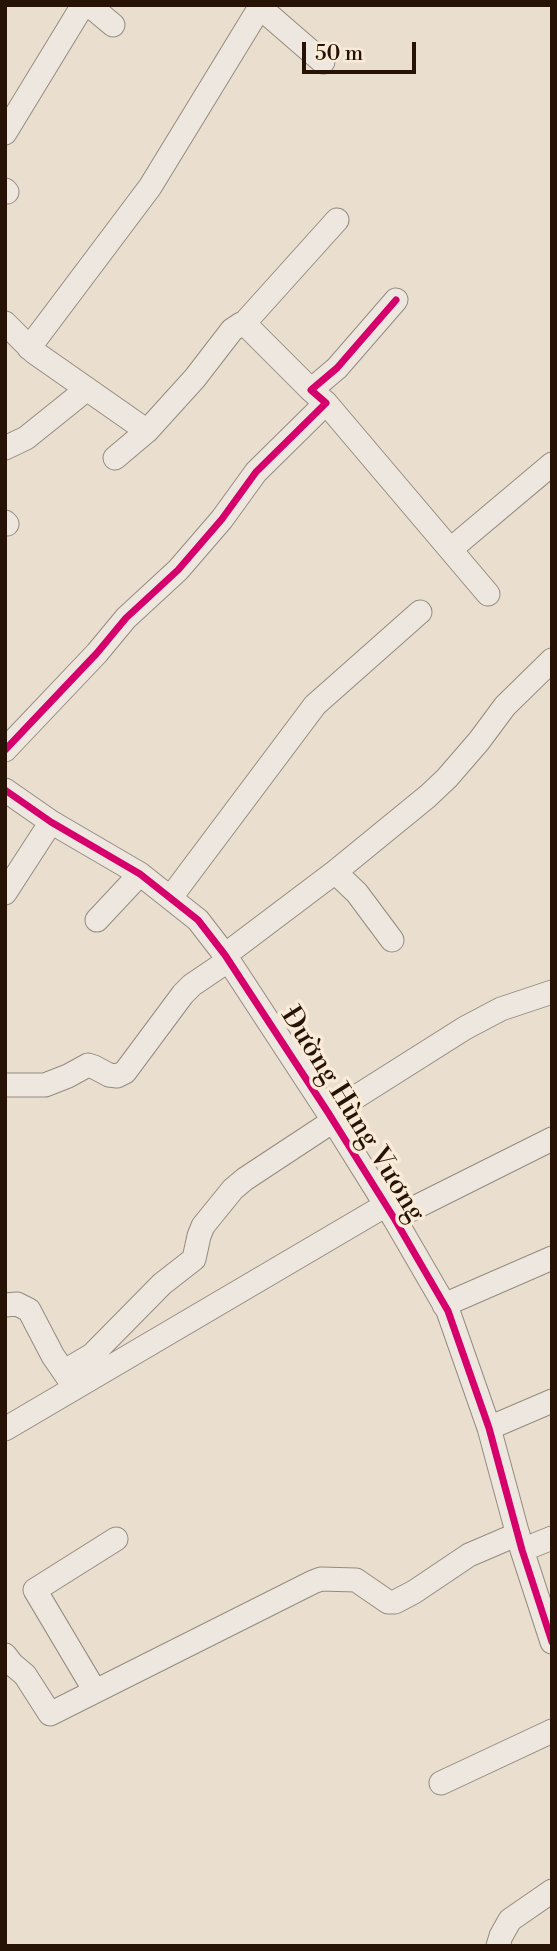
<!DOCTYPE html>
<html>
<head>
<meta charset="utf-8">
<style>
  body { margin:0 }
  #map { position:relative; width:557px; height:1951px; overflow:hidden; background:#eadece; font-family:"Libre Bodoni",serif }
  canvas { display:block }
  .frame { position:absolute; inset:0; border:7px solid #261305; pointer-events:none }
  .scale { position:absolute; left:302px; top:42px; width:114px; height:32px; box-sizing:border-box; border:4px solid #261305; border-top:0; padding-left:9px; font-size:21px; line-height:24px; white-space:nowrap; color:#261305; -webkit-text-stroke:5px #f9ebd7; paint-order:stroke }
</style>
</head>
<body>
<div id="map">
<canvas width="557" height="1951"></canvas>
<div class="frame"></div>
<div class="scale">50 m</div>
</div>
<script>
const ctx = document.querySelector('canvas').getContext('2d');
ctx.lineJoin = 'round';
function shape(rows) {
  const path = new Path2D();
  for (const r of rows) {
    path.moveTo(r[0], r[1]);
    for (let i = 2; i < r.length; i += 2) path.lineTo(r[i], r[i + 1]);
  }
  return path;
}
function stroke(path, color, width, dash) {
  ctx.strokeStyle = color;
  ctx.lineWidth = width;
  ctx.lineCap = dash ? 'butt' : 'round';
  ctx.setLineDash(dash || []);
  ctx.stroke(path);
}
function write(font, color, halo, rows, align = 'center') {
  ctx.font = font + ' "Libre Bodoni",serif';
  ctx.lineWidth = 7;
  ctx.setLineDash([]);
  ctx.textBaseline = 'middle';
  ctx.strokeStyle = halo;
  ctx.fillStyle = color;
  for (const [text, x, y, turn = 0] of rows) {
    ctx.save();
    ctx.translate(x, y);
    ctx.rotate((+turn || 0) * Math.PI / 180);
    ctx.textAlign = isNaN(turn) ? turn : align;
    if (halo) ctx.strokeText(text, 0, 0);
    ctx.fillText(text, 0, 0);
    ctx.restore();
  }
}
const minor = shape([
  [89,5,113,25],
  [260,10,263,10,323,62],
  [5,133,83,5],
  [5,190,7,192],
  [5,323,34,352,147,431],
  [247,324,249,328,311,390],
  [29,348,150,187,257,12,263,5],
  [326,403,488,594],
  [5,448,26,438,87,389],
  [115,458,147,431,195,378,232,330,241,324,247,324,247,320,337,220],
  [5,522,7,524],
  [451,549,552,464],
  [5,750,97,653,126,618,178,570,222,519,256,472,326,403,311,390,337,368,396,300],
  [5,790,51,822,140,874,198,920,225,955,329,1114,394,1218,448,1311,489,1428,522,1550,552,1642],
  [335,872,357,893,392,940],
  [5,893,51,822],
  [171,897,315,705,420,612],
  [97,920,140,874],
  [225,955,335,872,428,796,447,778,479,741,505,706,552,660],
  [5,1085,45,1085,68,1076,88,1065,94,1067,109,1075,117,1076,125,1072,183,994,192,985,229,960],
  [329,1114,465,1028,501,1009,552,992],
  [394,1218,552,1139],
  [5,1305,17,1304,29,1310,53,1356,73,1385],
  [444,1305,552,1258],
  [65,1371,92,1355,162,1284,194,1259,199,1236,203,1226,233,1189,245,1179,333,1121],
  [489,1428,552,1401],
  [5,1429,386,1205],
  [522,1550,552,1538],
  [5,1655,12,1664,25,1675,50,1714,313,1582,321,1579,356,1580,388,1602,395,1602,414,1592,469,1555,518,1534],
  [95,1691,35,1590,116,1539],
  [441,1783,552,1731],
  [498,1946,501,1936,510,1920,552,1891]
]);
stroke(minor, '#948b80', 25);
stroke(minor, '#ede7df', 23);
stroke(shape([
  [5,750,97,653,126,618,178,570,222,519,256,472,326,403,311,390,337,368,396,300],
  [5,790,51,822,140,874,198,920,225,955,329,1114,394,1218,448,1311,489,1428,522,1550,552,1642]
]), '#d6006c', 7);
write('28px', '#261305', '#f9ebd7', [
  ["Đường Hùng Vương",352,1115,58]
]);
</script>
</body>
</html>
